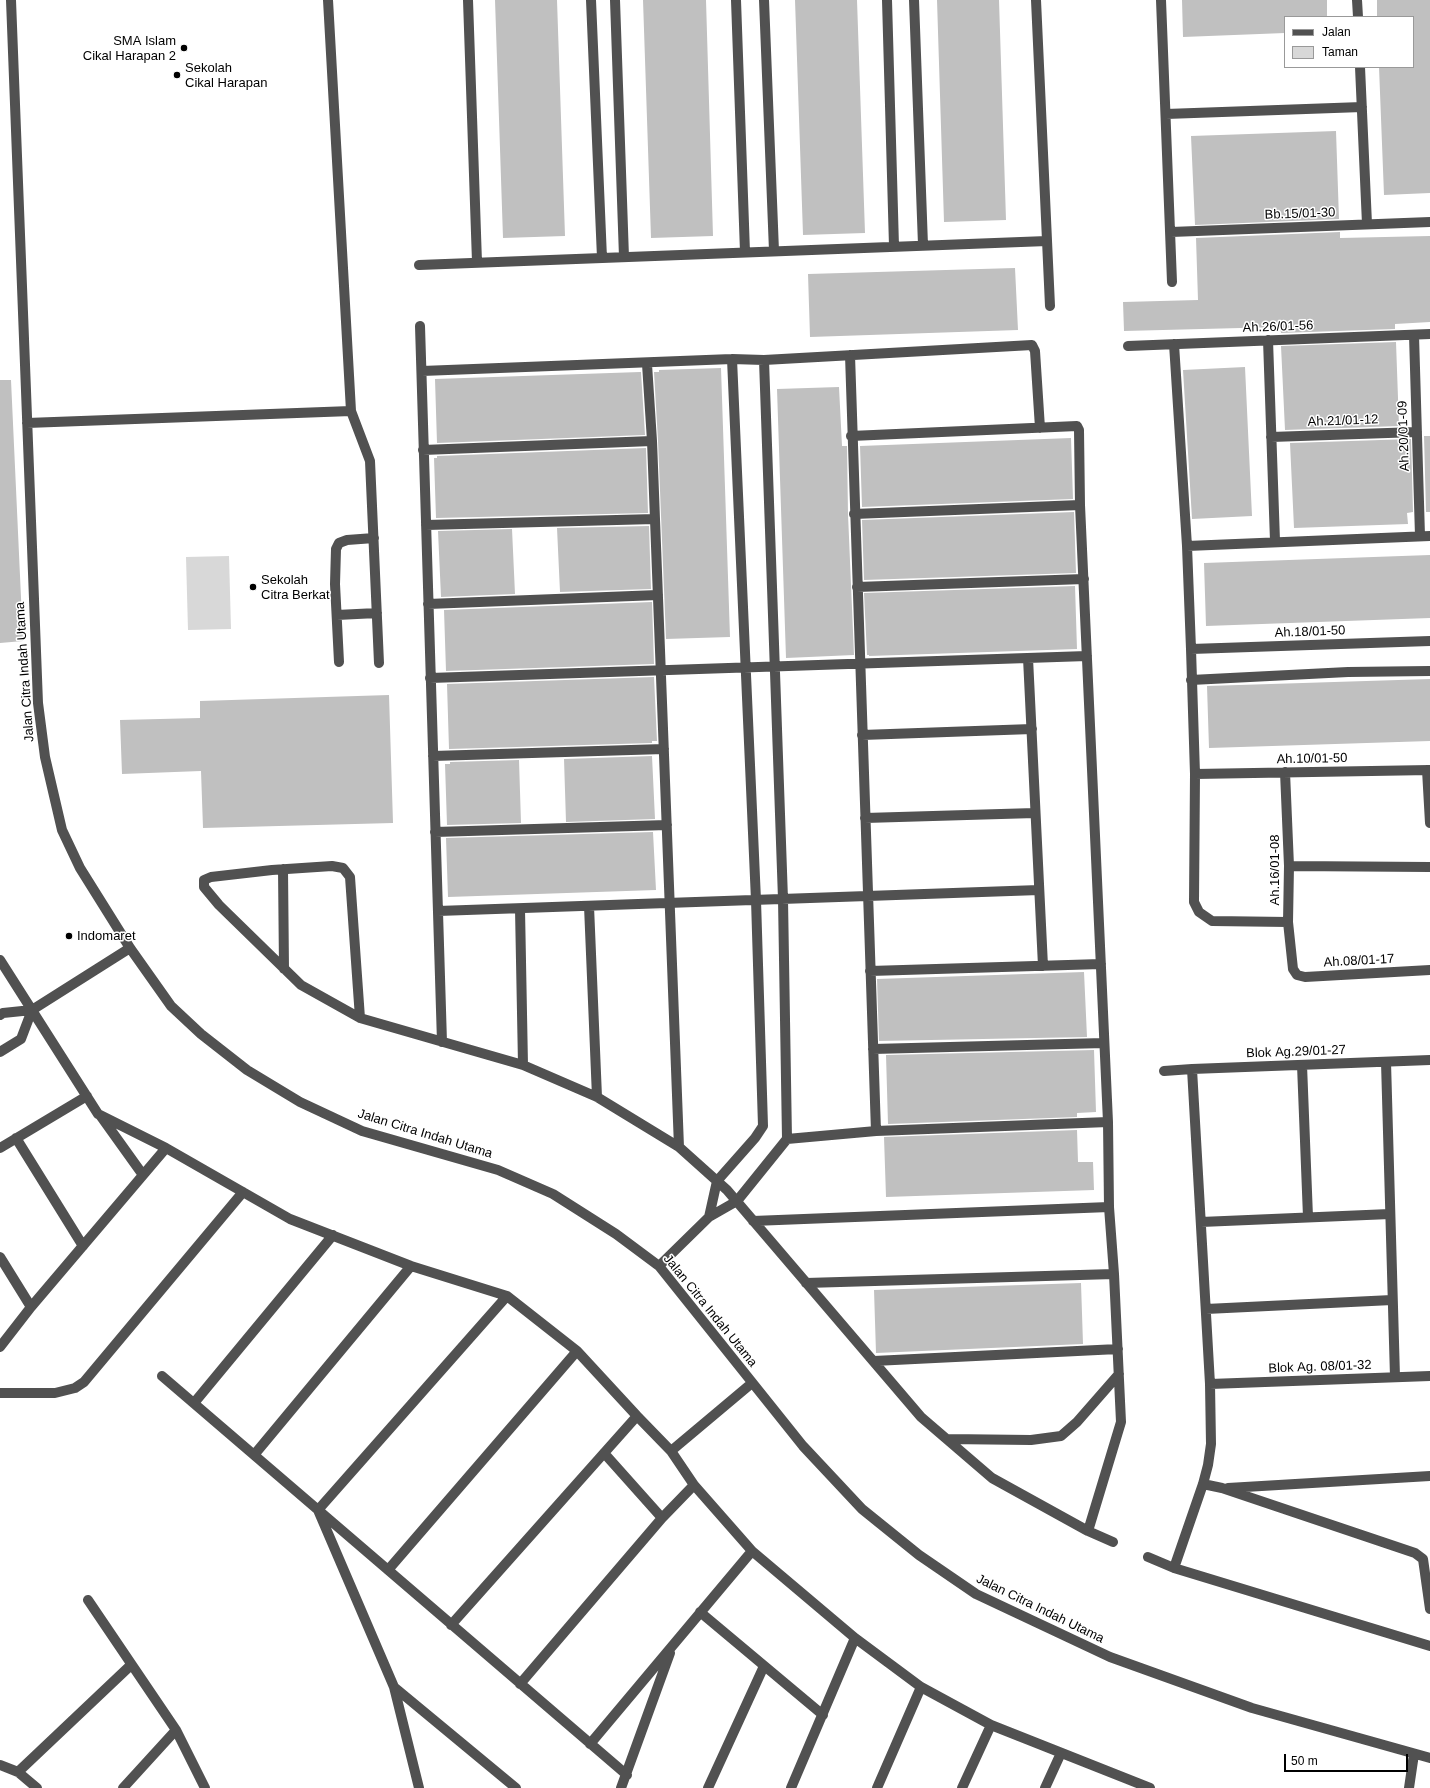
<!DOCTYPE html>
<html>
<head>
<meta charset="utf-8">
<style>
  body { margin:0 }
  #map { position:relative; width:1430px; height:1788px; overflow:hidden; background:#fff; font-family:Arial,sans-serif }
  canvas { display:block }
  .legend { position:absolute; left:1284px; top:16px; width:130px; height:52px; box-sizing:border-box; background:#fff; border:1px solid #999; margin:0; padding:5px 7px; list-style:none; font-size:12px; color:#000 }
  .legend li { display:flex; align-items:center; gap:8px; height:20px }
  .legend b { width:20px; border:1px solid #999 }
  .scale { position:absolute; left:1284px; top:1754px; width:124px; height:18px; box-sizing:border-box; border:2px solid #000; border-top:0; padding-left:5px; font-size:12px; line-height:14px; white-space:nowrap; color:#000; -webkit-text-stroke:3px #fff; paint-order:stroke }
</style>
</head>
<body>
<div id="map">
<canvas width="1430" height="1788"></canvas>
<ul class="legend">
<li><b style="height:5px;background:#515151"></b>Jalan</li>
<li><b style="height:11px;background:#d8d8d8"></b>Taman</li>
</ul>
<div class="scale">50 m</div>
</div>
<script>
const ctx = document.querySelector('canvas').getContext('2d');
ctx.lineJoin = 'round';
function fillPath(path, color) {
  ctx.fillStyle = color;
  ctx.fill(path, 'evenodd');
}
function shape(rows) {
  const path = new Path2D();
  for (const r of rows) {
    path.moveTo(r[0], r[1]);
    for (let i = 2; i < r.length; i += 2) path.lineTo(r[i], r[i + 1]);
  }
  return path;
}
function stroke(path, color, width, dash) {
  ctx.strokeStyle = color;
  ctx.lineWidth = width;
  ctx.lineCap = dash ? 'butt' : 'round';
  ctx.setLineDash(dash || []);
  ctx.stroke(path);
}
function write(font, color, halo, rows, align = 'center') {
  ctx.font = font + ' Arial,sans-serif';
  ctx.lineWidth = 3;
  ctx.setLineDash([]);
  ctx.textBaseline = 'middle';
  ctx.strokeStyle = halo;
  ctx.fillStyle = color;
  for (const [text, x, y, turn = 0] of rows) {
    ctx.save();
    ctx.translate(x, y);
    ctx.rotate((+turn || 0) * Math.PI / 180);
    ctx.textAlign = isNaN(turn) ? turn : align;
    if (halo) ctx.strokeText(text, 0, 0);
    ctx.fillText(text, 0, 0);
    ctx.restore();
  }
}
fillPath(shape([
  [229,556,231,629,188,630,186,557]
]), '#d8d8d8');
fillPath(shape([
  [495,0,557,0,565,236,503,238],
  [643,0,706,0,713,236,651,238],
  [795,0,857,0,865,233,803,235],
  [937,0,999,0,1006,220,944,222],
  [1182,0,1327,0,1327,17,1285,17,1285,33,1183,37],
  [1377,0,1430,0,1430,193,1384,195,1379,67,1413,67,1413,17,1377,17],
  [1336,131,1339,219,1195,225,1191,136],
  [1340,232,1340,238,1430,236,1430,322,1395,324,1395,329,1281,333,1280,327,1124,331,1123,302,1198,300,1196,238],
  [1015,268,1018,330,810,337,808,274],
  [1396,342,1399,426,1285,430,1281,346],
  [1245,367,1252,516,1192,519,1183,370],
  [721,368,730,637,666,639,658,441,654,372,659,372,659,370],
  [640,372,641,372,645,435,437,443,435,379],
  [0,380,11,380,23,641,0,643],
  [839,387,842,446,847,446,848,514,854,655,786,658,777,389],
  [1424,436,1430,436,1430,512,1426,512],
  [1071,438,1073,499,862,507,860,446],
  [1411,439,1413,512,1407,513,1408,524,1294,528,1290,443],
  [646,448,648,513,436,518,434,458,437,458,437,456],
  [1074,512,1076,573,864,580,862,520],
  [649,526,651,589,560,592,557,528],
  [512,529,515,594,441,597,438,531],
  [1430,555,1430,618,1206,626,1204,563],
  [1075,586,1077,649,869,656,869,655,867,655,864,593],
  [652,602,654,664,446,671,444,610],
  [654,677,657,741,652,741,652,743,449,749,447,684],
  [1430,679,1430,741,1209,748,1207,686],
  [389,695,393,823,203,828,201,771,122,774,120,720,200,718,200,701],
  [652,756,655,819,566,822,564,759],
  [519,760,521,823,447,825,445,764,450,764,450,762],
  [653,832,656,890,448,897,446,838],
  [1084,972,1087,1037,879,1041,877,979],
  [1094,1050,1096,1112,1077,1113,1077,1117,888,1124,886,1055],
  [1077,1130,1078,1162,1093,1162,1094,1190,886,1197,884,1137],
  [1081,1283,1083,1344,876,1353,874,1290]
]), '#c0c0c0');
stroke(shape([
  [11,0,38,703,45,757,62,830,80,868,130,948,171,1006,201,1034,247,1070,300,1102,362,1131,498,1170,553,1194,616,1234,659,1266,803,1446,862,1509,919,1555,976,1594,1110,1657,1252,1708,1430,1758],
  [468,0,477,262],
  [591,0,602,258],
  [615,0,624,257],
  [736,0,745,252],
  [764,0,774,251],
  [887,0,894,246],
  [914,0,923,245],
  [1036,0,1050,306],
  [1161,0,1172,282],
  [1357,0,1358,17],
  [1360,67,1367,224],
  [1166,114,1362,107],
  [1171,232,1430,222],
  [419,265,1047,241],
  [420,326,442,1042],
  [1414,335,1420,536],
  [1268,340,1275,541],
  [1174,344,1187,546,1191,649,1195,774,1194,902,1199,912,1212,921,1288,922],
  [1128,346,1430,334],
  [850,355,876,1131],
  [647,364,652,441,679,1147],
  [422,371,732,359,764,360,1032,345,1035,351,1040,428],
  [351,411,370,461,379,663],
  [27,423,351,411,328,0],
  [851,436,1077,426,1079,430,1080,505,1108,1122,1109,1207,1114,1274,1121,1422,1088,1531],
  [1271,437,1417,432],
  [423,450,652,441],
  [854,514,1080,505],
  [426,525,655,519],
  [1187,546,1430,536],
  [857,587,1084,579],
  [428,604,658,595],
  [337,615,377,613],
  [1191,649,1430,641],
  [1028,658,1043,966],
  [339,662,335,584,336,549,339,543,347,540,374,538],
  [430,678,1087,656],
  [1191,680,1348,672,1430,671],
  [862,735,1032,729],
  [433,756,664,749],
  [1427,770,1430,823],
  [1285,772,1289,866,1288,922,1293,969,1297,975,1305,977,1430,970],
  [1195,774,1430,770],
  [865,818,1035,813],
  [435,832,667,825],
  [1289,866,1430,867],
  [283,869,284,969],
  [589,906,597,1097],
  [520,909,523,1065],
  [438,911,1039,890],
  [0,960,98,1114,166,1148,290,1219,411,1266,507,1296,577,1351,637,1416,671,1451,694,1485,752,1551,855,1638,921,1687,991,1725,1150,1788],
  [870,971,1101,964],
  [0,1015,3,1013,32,1010,130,948],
  [360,1018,350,877,343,868,332,866,272,870,211,877,204,880,204,887,219,905,301,985,360,1018,523,1065,597,1097,679,1147,727,1190,921,1417,992,1478,1088,1531,1113,1542],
  [873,1049,1104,1043],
  [0,1052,21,1039,32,1010],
  [1386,1062,1395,1377],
  [1302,1065,1308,1217],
  [1164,1071,1192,1069,1430,1060],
  [100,1115,143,1175],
  [16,1138,83,1246],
  [787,1139,876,1131,1108,1122],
  [0,1148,87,1096],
  [709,1217,717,1181,755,1138,763,1126,756,900,732,359],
  [753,1221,1109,1207],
  [1201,1222,1390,1214],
  [0,1257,31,1307],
  [659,1266,709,1217,737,1201,787,1139,783,899,764,360],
  [806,1283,1114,1274],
  [1206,1309,1392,1300],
  [0,1347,31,1307,166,1148],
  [874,1361,1118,1349],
  [162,1376,627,1775],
  [1210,1384,1430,1376],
  [0,1393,55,1393,75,1388,84,1382,243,1192],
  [194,1403,333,1235],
  [947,1439,1031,1440,1061,1436,1077,1422,1119,1374],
  [671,1451,752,1383],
  [604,1453,662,1518],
  [254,1455,411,1266],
  [1203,1484,1222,1488,1415,1553,1423,1559,1430,1609],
  [1228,1488,1430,1476],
  [1148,1557,1174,1568,1430,1646],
  [1174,1568,1203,1484,1208,1465,1211,1444,1210,1384,1192,1069],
  [388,1570,577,1351],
  [88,1600,176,1730,205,1788],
  [700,1612,823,1715],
  [451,1625,637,1416],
  [520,1684,662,1518,694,1485],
  [394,1687,516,1788],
  [590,1744,752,1551],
  [0,1765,18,1772,37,1788],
  [18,1772,131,1665],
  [123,1788,176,1730],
  [419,1788,394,1687,318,1510,507,1296],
  [621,1788,670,1653],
  [708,1788,764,1666],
  [791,1788,855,1638],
  [877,1788,921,1687],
  [962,1788,991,1725],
  [1045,1788,1061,1753],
  [1409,1788,1414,1754]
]), '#515151', 10);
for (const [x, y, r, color] of [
  [184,48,4,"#000"],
  [177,75,4,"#000"],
  [253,587,4,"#000"],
  [69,936,4,"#000"]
]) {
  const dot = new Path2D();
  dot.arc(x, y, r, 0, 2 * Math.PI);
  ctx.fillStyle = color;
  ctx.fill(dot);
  stroke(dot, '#fff', 1.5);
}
write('13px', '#000', '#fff', [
  ["SMA Islam",176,41,"right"],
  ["Cikal Harapan 2",176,56,"right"],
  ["Sekolah",185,68],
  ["Cikal Harapan",185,83],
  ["Sekolah",261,580],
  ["Citra Berkat",261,595],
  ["Indomaret",77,936]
], 'left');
write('13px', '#000', '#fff', [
  ["Bb.15/01-30",1300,214,-2],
  ["Ah.26/01-56",1278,327,-2],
  ["Ah.21/01-12",1343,421,-2],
  ["Ah.20/01-09",1404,436,-92],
  ["Ah.18/01-50",1310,632,-2],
  ["Jalan Citra Indah Utama",25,672,-94],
  ["Ah.10/01-50",1312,759,-1],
  ["Ah.16/01-08",1275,870,-90],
  ["Ah.08/01-17",1359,961,-3],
  ["Blok Ag.29/01-27",1296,1052,-2],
  ["Jalan Citra Indah Utama",425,1134,17],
  ["Jalan Citra Indah Utama",710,1311,51],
  ["Blok Ag. 08/01-32",1320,1367,-2],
  ["Jalan Citra Indah Utama",1040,1609,26]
]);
</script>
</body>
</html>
